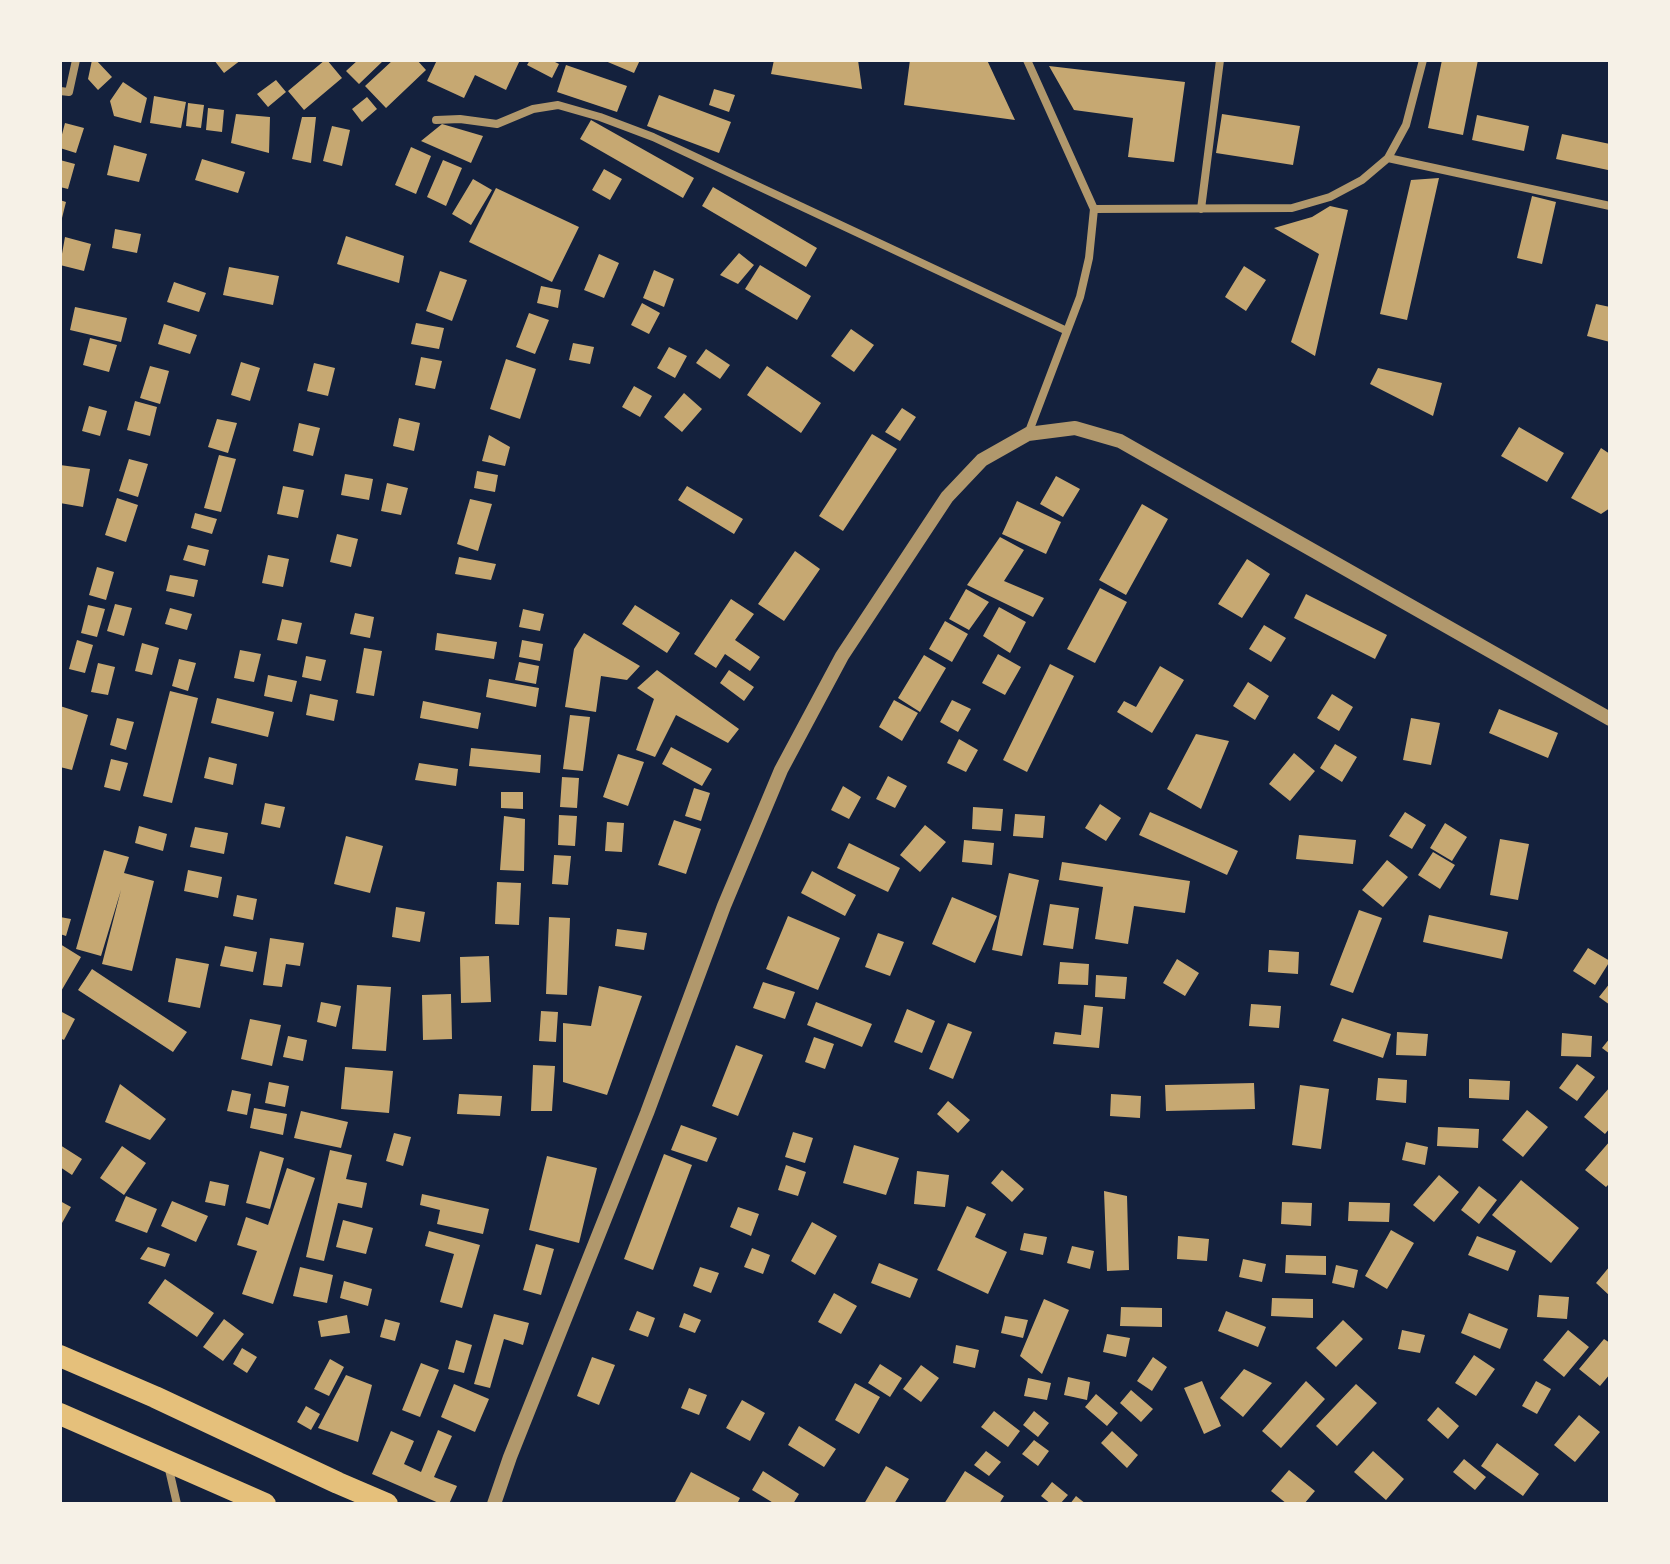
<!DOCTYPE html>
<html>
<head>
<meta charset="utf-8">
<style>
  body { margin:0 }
  #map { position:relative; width:1670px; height:1564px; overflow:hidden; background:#14213d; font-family:"Sofia Sans Condensed",sans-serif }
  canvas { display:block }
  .frame { position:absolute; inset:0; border:62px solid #f6f1e7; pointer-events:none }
</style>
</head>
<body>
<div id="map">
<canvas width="1670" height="1564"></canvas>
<div class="frame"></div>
</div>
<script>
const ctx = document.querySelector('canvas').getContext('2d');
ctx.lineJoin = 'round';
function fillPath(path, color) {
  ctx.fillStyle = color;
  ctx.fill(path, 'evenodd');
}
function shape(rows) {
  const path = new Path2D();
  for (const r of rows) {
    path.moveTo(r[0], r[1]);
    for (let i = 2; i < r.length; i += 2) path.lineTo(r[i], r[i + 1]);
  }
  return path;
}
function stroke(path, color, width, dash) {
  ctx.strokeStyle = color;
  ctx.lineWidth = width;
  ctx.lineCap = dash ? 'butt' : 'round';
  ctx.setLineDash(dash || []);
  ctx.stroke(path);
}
fillPath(shape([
  [92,60,96,60,112,77,98,90,88,79],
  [214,60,241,60,224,73],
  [325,60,327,60,342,78,304,110,288,91],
  [358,60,384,60,359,84,346,71],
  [393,60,417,60,426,70,386,108,365,86],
  [437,60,520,60,506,90,475,75,464,98,427,81],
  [530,60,551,60,559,64,552,78,527,65],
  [603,60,640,60,634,73],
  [774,60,858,60,862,89,771,74],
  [910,60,987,60,1015,120,904,105],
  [1442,60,1478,60,1463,135,1428,128],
  [566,65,627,86,617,112,557,92],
  [1049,66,1185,82,1174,162,1128,157,1133,118,1074,110],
  [276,80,286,92,268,107,257,94],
  [123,82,147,98,141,123,114,116,110,101],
  [714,89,735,95,729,112,709,105],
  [659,95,731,122,719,153,647,126],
  [154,96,186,102,181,128,150,123],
  [367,97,377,109,362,122,352,109],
  [188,103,204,105,201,128,186,126],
  [208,108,224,110,222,132,206,130],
  [236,114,270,117,269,153,231,143],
  [1222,114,1300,126,1293,165,1216,153],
  [1477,115,1529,126,1524,151,1472,140],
  [302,117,316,117,311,163,292,159],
  [591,120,694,178,683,198,580,139],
  [65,123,84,128,76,153,60,148,60,142],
  [442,124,483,136,471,163,421,141],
  [332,126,350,130,342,166,323,161],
  [1562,134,1610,144,1608,170,1556,159],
  [114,145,147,154,139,182,107,175],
  [411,147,431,156,416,194,395,185],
  [202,159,245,172,238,193,195,180],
  [60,160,75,164,68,189,60,187],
  [443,160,462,168,446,206,427,197],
  [604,169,622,179,610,200,592,190],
  [1439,178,1407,320,1380,314,1411,180],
  [473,179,492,190,471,225,452,214],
  [713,187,817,248,806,267,702,206],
  [496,188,579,227,552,282,469,242],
  [1532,196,1556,202,1542,264,1517,258],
  [60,200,66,202,61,222,60,221],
  [1330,206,1348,210,1315,356,1291,342,1319,254,1274,228,1312,217],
  [115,229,141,234,137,253,112,248],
  [346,236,404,256,399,283,337,264],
  [65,237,91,244,84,271,60,265],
  [739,253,754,265,738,284,720,275],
  [599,254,619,263,604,298,584,290],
  [760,265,811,296,797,320,745,289],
  [1244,266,1266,280,1246,311,1225,297],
  [229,267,279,276,273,305,223,295],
  [654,270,674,279,664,307,643,298],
  [440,271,467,280,452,321,426,311],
  [174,282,206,293,199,312,167,302],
  [541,286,561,290,558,308,537,303],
  [642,303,660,313,649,334,631,325],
  [1596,304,1610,307,1610,342,1587,336],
  [75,307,127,318,121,342,70,330],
  [529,313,549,320,535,354,516,347],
  [416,323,444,328,439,349,411,344],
  [164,324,197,335,190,354,158,344],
  [851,329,874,345,854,372,831,356],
  [90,338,117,345,109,372,83,365],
  [573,343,594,347,590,364,569,360],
  [669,347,687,356,675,378,657,368],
  [706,349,730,365,720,379,696,363],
  [421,357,442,361,435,389,415,385],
  [506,359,536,369,520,419,490,409],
  [241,362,260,368,250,401,231,395],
  [314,363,335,368,328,396,307,391],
  [150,366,169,371,160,404,140,398],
  [767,366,821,403,801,433,747,395],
  [1378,368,1442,383,1433,416,1370,384],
  [634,386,652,396,640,417,622,407],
  [684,393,702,409,682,432,664,417],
  [135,401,157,407,150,436,127,430],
  [89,406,107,411,100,436,82,431],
  [902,408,916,417,900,441,885,432],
  [399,418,420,423,414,451,393,446],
  [217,419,237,423,228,453,208,447],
  [299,423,320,428,313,456,293,451],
  [1519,427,1564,453,1547,482,1501,456],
  [872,434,897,449,843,531,819,516],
  [489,435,510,447,505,466,482,461],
  [1601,448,1610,454,1610,508,1601,514,1571,498],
  [219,455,236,459,221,512,204,508],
  [129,459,148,464,138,497,119,491],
  [60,465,90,469,83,507,60,503],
  [477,471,498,475,495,492,474,488],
  [345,474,373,479,369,500,341,495],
  [1056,476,1080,489,1063,517,1040,504],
  [387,483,408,488,401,515,381,511],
  [283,486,304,490,298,518,277,514],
  [687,486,743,519,734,534,678,500],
  [117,498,138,505,126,542,105,535],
  [470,499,492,504,478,551,457,544],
  [1017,501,1061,522,1046,554,1002,534],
  [1142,504,1168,519,1126,595,1099,580],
  [195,513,217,519,212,534,191,528],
  [337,534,358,539,351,567,330,562],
  [1000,537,1024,550,1004,581,1044,598,1033,617,967,585],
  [188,545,209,550,205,566,183,560],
  [795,551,820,569,784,621,758,604],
  [268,555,289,559,283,587,262,583],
  [459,557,496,564,491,580,455,574],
  [1247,559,1270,574,1242,618,1218,604],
  [97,567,114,572,106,600,89,595],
  [170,575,198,580,194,597,166,591],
  [1100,588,1127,602,1095,663,1067,649],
  [966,589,989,602,969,630,949,619],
  [1306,594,1387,635,1375,659,1294,618],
  [731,599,754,614,735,640,760,657,750,671,725,654,716,668,694,654],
  [115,604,132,608,124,636,107,631],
  [88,605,105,609,97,637,81,633],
  [635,605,680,633,667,653,622,624],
  [999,607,1026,622,1010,653,983,636],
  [170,608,192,614,187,630,165,624],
  [523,609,544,614,540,631,519,627],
  [355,613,374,617,370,638,350,634],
  [282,619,302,623,297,644,277,640],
  [945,621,968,634,952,662,929,649],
  [1264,625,1286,638,1271,662,1249,649],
  [437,633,497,642,494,659,435,650],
  [584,633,640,666,627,680,601,676,596,712,565,707,574,649],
  [77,640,93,645,85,673,69,669],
  [522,640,543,644,540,661,519,657],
  [142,643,159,648,152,675,135,671],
  [364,648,382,651,374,696,356,693],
  [240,650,261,654,254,682,234,678],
  [998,654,1021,667,1005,695,982,683],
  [924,655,946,668,920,712,898,698],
  [306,656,326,660,321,681,302,677],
  [179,659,196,663,188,691,172,686],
  [519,662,539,666,536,684,515,680],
  [98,663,115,667,108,695,91,692],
  [1050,664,1074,676,1027,772,1003,760],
  [1160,666,1184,680,1152,733,1117,712,1124,701,1136,707],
  [657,670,739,729,728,743,676,715,655,757,636,750,654,699,637,688],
  [729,670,754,687,744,701,720,683],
  [268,675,297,681,292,702,264,696],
  [489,679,539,688,536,707,486,697],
  [1248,682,1269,696,1255,720,1233,706],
  [170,691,198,698,172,803,143,796],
  [310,694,338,700,334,721,306,715],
  [1332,694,1353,707,1339,731,1317,718],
  [217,698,274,712,268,737,211,723],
  [894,700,918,713,902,741,879,727],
  [952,700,971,709,958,732,940,722],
  [423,701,481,713,478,729,420,718],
  [60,706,88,715,72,770,60,767],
  [1499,709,1558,733,1548,758,1489,733],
  [570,715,590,717,583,771,563,769],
  [117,718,134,722,126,750,110,745],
  [1411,718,1440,723,1431,765,1403,760],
  [1196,734,1229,741,1201,809,1167,789],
  [959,739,978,750,966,772,947,763],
  [1335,744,1357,757,1342,782,1320,768],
  [671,747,712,769,702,786,662,764],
  [471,748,541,755,540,773,469,766],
  [1294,753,1315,771,1290,801,1269,784],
  [618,754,644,762,628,806,603,797],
  [209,757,237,764,233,785,204,778],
  [111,759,128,763,120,791,104,787],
  [419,763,458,769,456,786,415,780],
  [888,776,907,786,895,808,876,799],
  [562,777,579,778,577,808,560,807],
  [843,786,861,797,849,819,831,810],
  [694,788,710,793,701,821,685,816],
  [501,792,523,792,523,809,501,808],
  [265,803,285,807,280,828,261,824],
  [1100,804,1121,818,1106,841,1085,828],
  [973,807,1003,809,1001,831,972,829],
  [1150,812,1238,851,1227,875,1139,835],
  [1405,812,1426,825,1412,849,1389,836],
  [1015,814,1045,816,1043,838,1013,836],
  [559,815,577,816,575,846,558,845],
  [504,816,525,819,524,871,500,870],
  [674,820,701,829,686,874,658,865],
  [607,822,624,823,622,852,605,851],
  [1445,823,1467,837,1452,861,1430,848],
  [925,825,946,842,920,872,900,855],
  [139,826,167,834,163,851,135,843],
  [195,827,228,833,224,854,190,847],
  [1299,835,1356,840,1353,864,1296,859],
  [346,836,383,846,370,893,334,884],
  [1500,839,1529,844,1518,900,1490,895],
  [964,840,994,843,992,865,962,862],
  [849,843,900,868,888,892,837,868],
  [104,850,129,857,124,873,154,881,132,971,102,964,121,890,101,956,76,949],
  [1433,852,1455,865,1440,889,1418,875],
  [554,855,571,856,568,885,552,884],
  [1387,860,1408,877,1383,907,1362,890],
  [1062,862,1190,881,1185,913,1134,906,1128,944,1095,939,1103,887,1059,880],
  [188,870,222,877,218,898,184,891],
  [812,871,856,895,845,916,801,893],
  [1009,873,1039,880,1022,956,992,950],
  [497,882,521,883,519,925,495,924],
  [237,895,257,899,253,920,233,916],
  [952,897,997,916,975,963,932,944],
  [1050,904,1079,908,1073,949,1043,945],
  [396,907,425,912,420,942,392,937],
  [1359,910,1382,918,1353,993,1330,985],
  [1429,915,1508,932,1502,959,1423,942],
  [788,916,840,938,818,990,766,969],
  [60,917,71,919,66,936,60,934],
  [549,917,570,918,567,995,546,994],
  [617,929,647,933,644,950,615,946],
  [878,933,904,942,890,976,865,967],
  [270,938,304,943,300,966,286,964,282,987,263,985],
  [60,944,81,957,60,993],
  [225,946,257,952,253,972,220,966],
  [1588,948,1610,961,1595,985,1573,971],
  [1269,950,1299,952,1298,974,1268,972],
  [489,956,491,1002,461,1003,460,957],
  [176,958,209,964,200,1008,168,1002],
  [1177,959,1199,973,1185,996,1163,983],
  [1060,962,1089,964,1088,985,1058,984],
  [92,969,187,1032,173,1052,78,990],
  [1096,975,1127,977,1125,999,1095,997],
  [763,982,795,992,785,1019,753,1008],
  [1610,983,1610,1005,1599,997],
  [357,985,391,987,386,1051,352,1049],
  [599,986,642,996,607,1095,563,1082,563,1023,591,1026],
  [451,994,452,1039,423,1040,422,995],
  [321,1002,341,1006,336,1027,317,1022],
  [816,1002,872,1024,862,1047,807,1025],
  [1251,1004,1281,1006,1279,1028,1249,1026],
  [1084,1005,1103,1007,1099,1048,1053,1044,1055,1032,1081,1035],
  [907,1009,935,1021,922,1053,894,1042],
  [60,1011,75,1019,64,1040,60,1038],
  [541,1011,558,1012,556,1042,539,1041],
  [1342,1018,1391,1034,1383,1058,1333,1041],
  [250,1019,281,1025,272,1066,241,1059],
  [948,1023,972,1032,953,1079,929,1069],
  [1397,1032,1428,1034,1426,1056,1396,1055],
  [1562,1033,1592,1036,1591,1057,1561,1056],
  [288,1036,307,1040,303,1061,283,1057],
  [814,1037,834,1044,825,1069,805,1062],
  [1610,1038,1610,1054,1602,1048],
  [736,1045,763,1055,738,1116,712,1106],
  [1577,1064,1595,1077,1577,1101,1559,1088],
  [533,1065,555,1066,552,1111,531,1111],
  [345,1067,393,1071,389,1113,341,1109],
  [1378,1078,1407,1080,1406,1103,1376,1100],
  [1469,1079,1510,1081,1509,1100,1469,1098],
  [269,1082,289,1086,285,1107,265,1103],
  [1254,1083,1255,1109,1166,1111,1165,1085],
  [120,1084,166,1119,150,1140,105,1122],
  [1300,1085,1329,1089,1321,1149,1292,1145],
  [1610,1087,1610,1128,1605,1134,1584,1117],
  [232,1090,251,1094,247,1115,227,1111],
  [459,1094,502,1096,500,1116,457,1114],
  [1111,1094,1141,1096,1140,1118,1110,1116],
  [948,1101,970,1120,958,1133,937,1114],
  [254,1108,287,1114,283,1135,250,1128],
  [1527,1110,1548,1127,1523,1157,1502,1140],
  [301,1111,348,1122,341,1148,294,1138],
  [681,1125,717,1138,707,1162,671,1150],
  [1438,1127,1479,1129,1478,1148,1437,1146],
  [793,1132,813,1138,805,1163,785,1157],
  [394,1133,411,1137,403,1166,386,1161],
  [1610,1141,1610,1183,1606,1187,1585,1170],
  [1406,1142,1428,1147,1425,1165,1402,1160],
  [60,1145,82,1159,72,1175,60,1167],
  [854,1145,899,1158,886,1195,843,1183],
  [122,1146,146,1163,124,1195,100,1178],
  [330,1150,352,1155,346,1179,367,1183,362,1208,338,1203,324,1261,306,1257],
  [260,1151,284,1158,270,1209,246,1203],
  [664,1154,692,1165,653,1270,624,1259],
  [547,1156,597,1168,579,1243,529,1230],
  [786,1165,806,1172,798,1196,778,1190],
  [287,1168,315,1178,273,1304,242,1294,257,1251,237,1245,246,1217,268,1225],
  [1002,1170,1024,1189,1012,1202,991,1183],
  [917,1171,949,1175,945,1207,914,1204],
  [1439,1175,1459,1192,1434,1222,1413,1205],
  [1521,1180,1579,1228,1551,1263,1492,1215],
  [210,1181,229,1185,225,1206,205,1202],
  [1479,1186,1497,1200,1479,1224,1461,1210],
  [1104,1191,1127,1196,1129,1270,1107,1271],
  [422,1194,489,1209,483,1234,437,1224,440,1210,420,1205],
  [126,1196,157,1209,147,1233,115,1221],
  [60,1201,71,1207,62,1223,60,1222],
  [172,1201,208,1216,196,1242,161,1226],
  [1282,1202,1312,1203,1311,1226,1281,1224],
  [1349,1202,1390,1203,1389,1222,1348,1221],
  [967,1206,986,1214,975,1237,1007,1252,988,1294,937,1270],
  [738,1207,759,1214,751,1236,730,1227],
  [343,1220,373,1228,366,1254,336,1247],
  [812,1222,837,1236,815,1275,791,1261],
  [1391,1230,1414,1243,1387,1289,1365,1276],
  [429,1231,480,1245,462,1308,440,1302,454,1254,425,1246],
  [1024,1233,1047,1237,1043,1255,1020,1250],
  [1178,1236,1209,1239,1207,1261,1177,1259],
  [1477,1236,1516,1251,1508,1271,1468,1255],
  [536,1244,554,1249,541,1295,523,1290],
  [1072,1246,1094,1251,1090,1269,1067,1263],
  [148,1247,170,1254,165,1267,140,1259],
  [752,1248,770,1255,763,1274,744,1267],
  [1286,1255,1326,1256,1326,1275,1285,1273],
  [1243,1259,1266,1264,1262,1282,1239,1277],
  [879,1263,918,1279,910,1298,871,1283],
  [1336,1265,1358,1270,1354,1288,1332,1283],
  [1610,1266,1610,1296,1596,1283],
  [300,1267,333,1275,327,1303,293,1296],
  [700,1267,719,1273,711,1293,693,1286],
  [165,1279,214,1313,197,1337,148,1303],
  [344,1281,372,1289,368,1306,340,1298],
  [834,1293,857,1306,841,1334,818,1322],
  [1539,1295,1569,1297,1567,1319,1537,1317],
  [1272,1298,1313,1299,1313,1318,1271,1316],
  [1044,1299,1069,1310,1042,1374,1020,1356],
  [1121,1307,1162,1308,1162,1327,1120,1326],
  [637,1311,655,1318,648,1337,629,1330],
  [1226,1311,1266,1327,1258,1347,1218,1331],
  [684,1313,701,1320,695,1333,679,1327],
  [1469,1313,1508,1329,1500,1349,1461,1333],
  [494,1314,529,1323,523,1345,504,1339,490,1388,474,1384],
  [347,1315,350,1333,321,1337,318,1321],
  [1005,1316,1028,1320,1023,1338,1001,1333],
  [224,1319,244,1334,223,1361,203,1347],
  [385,1319,400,1323,395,1341,380,1337],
  [1343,1320,1363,1339,1336,1367,1316,1348],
  [1402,1330,1425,1335,1420,1353,1398,1349],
  [1568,1330,1589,1347,1564,1377,1543,1360],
  [1107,1334,1130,1338,1126,1357,1103,1352],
  [1604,1339,1610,1343,1610,1374,1600,1386,1579,1369],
  [456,1340,472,1345,464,1373,448,1369],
  [956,1345,979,1350,975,1368,953,1363],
  [242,1348,257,1357,247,1373,233,1364],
  [1474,1355,1495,1369,1476,1396,1455,1383],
  [592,1357,615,1365,599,1405,577,1396],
  [1153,1357,1167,1367,1152,1391,1137,1381],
  [330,1359,344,1367,329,1396,314,1389],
  [421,1363,439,1370,420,1417,402,1410],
  [880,1364,902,1378,890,1397,868,1383],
  [921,1365,939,1378,921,1402,903,1389],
  [1244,1369,1272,1383,1243,1417,1220,1398],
  [346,1375,372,1385,358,1442,318,1428],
  [1068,1377,1090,1382,1087,1400,1064,1395],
  [1028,1378,1051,1383,1047,1400,1024,1396],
  [1202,1381,1221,1426,1204,1434,1184,1388],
  [1306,1381,1325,1399,1281,1448,1262,1431],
  [1536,1381,1551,1389,1537,1414,1522,1406],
  [855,1383,880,1397,859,1434,835,1420],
  [454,1384,489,1399,475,1432,441,1417],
  [1356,1384,1377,1403,1337,1446,1316,1426],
  [689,1388,707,1395,699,1415,681,1408],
  [1131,1390,1153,1409,1141,1422,1120,1403],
  [1096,1394,1118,1413,1107,1426,1085,1407],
  [742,1400,765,1413,750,1441,726,1428],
  [306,1406,320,1414,311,1430,297,1422],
  [1438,1407,1459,1426,1448,1439,1427,1420],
  [994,1411,1020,1431,1008,1447,981,1427],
  [1034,1411,1049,1423,1038,1437,1023,1425],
  [1579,1415,1600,1432,1575,1462,1554,1445],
  [799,1426,836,1449,824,1467,788,1445],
  [438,1430,452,1436,434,1477,457,1486,449,1504,441,1504,372,1474,391,1431,414,1441,404,1464,421,1472],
  [1112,1431,1138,1455,1127,1468,1101,1443],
  [1034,1440,1049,1451,1038,1466,1022,1454],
  [1497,1443,1539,1474,1523,1496,1481,1466],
  [986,1451,1001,1462,989,1476,974,1465],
  [1373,1451,1404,1479,1386,1500,1354,1472],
  [1464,1459,1486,1477,1475,1490,1453,1472],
  [886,1466,909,1479,894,1504,864,1504],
  [1289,1470,1315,1491,1304,1504,1287,1504,1271,1491],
  [763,1471,799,1494,793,1504,775,1504,752,1490],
  [965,1471,1004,1496,999,1504,944,1504],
  [691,1472,740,1498,737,1504,674,1504],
  [1052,1482,1068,1495,1060,1504,1051,1504,1041,1496],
  [1076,1496,1086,1504,1070,1504]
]), '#c6a872');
stroke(shape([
  [1027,60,1094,209,1089,258,1080,297,1028,434],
  [60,91,69,92,76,60],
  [436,120,460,119,497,124,533,109,558,105,600,117,653,137,1067,331],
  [1388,158,1610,206],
  [1094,209,1292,208,1330,197,1362,180,1388,158,1406,125,1423,60],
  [1201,209,1220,60],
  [168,1465,177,1504]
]), '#b1986c', 8);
stroke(shape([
  [494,1504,510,1457,647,1113,724,906,781,770,842,656,947,497,982,460,1028,434,1075,428,1120,441,1610,719]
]), '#b1986c', 14);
stroke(shape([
  [60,1356,155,1397,338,1483,387,1504],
  [60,1414,265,1504]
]), '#e5c07b', 22);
</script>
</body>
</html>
